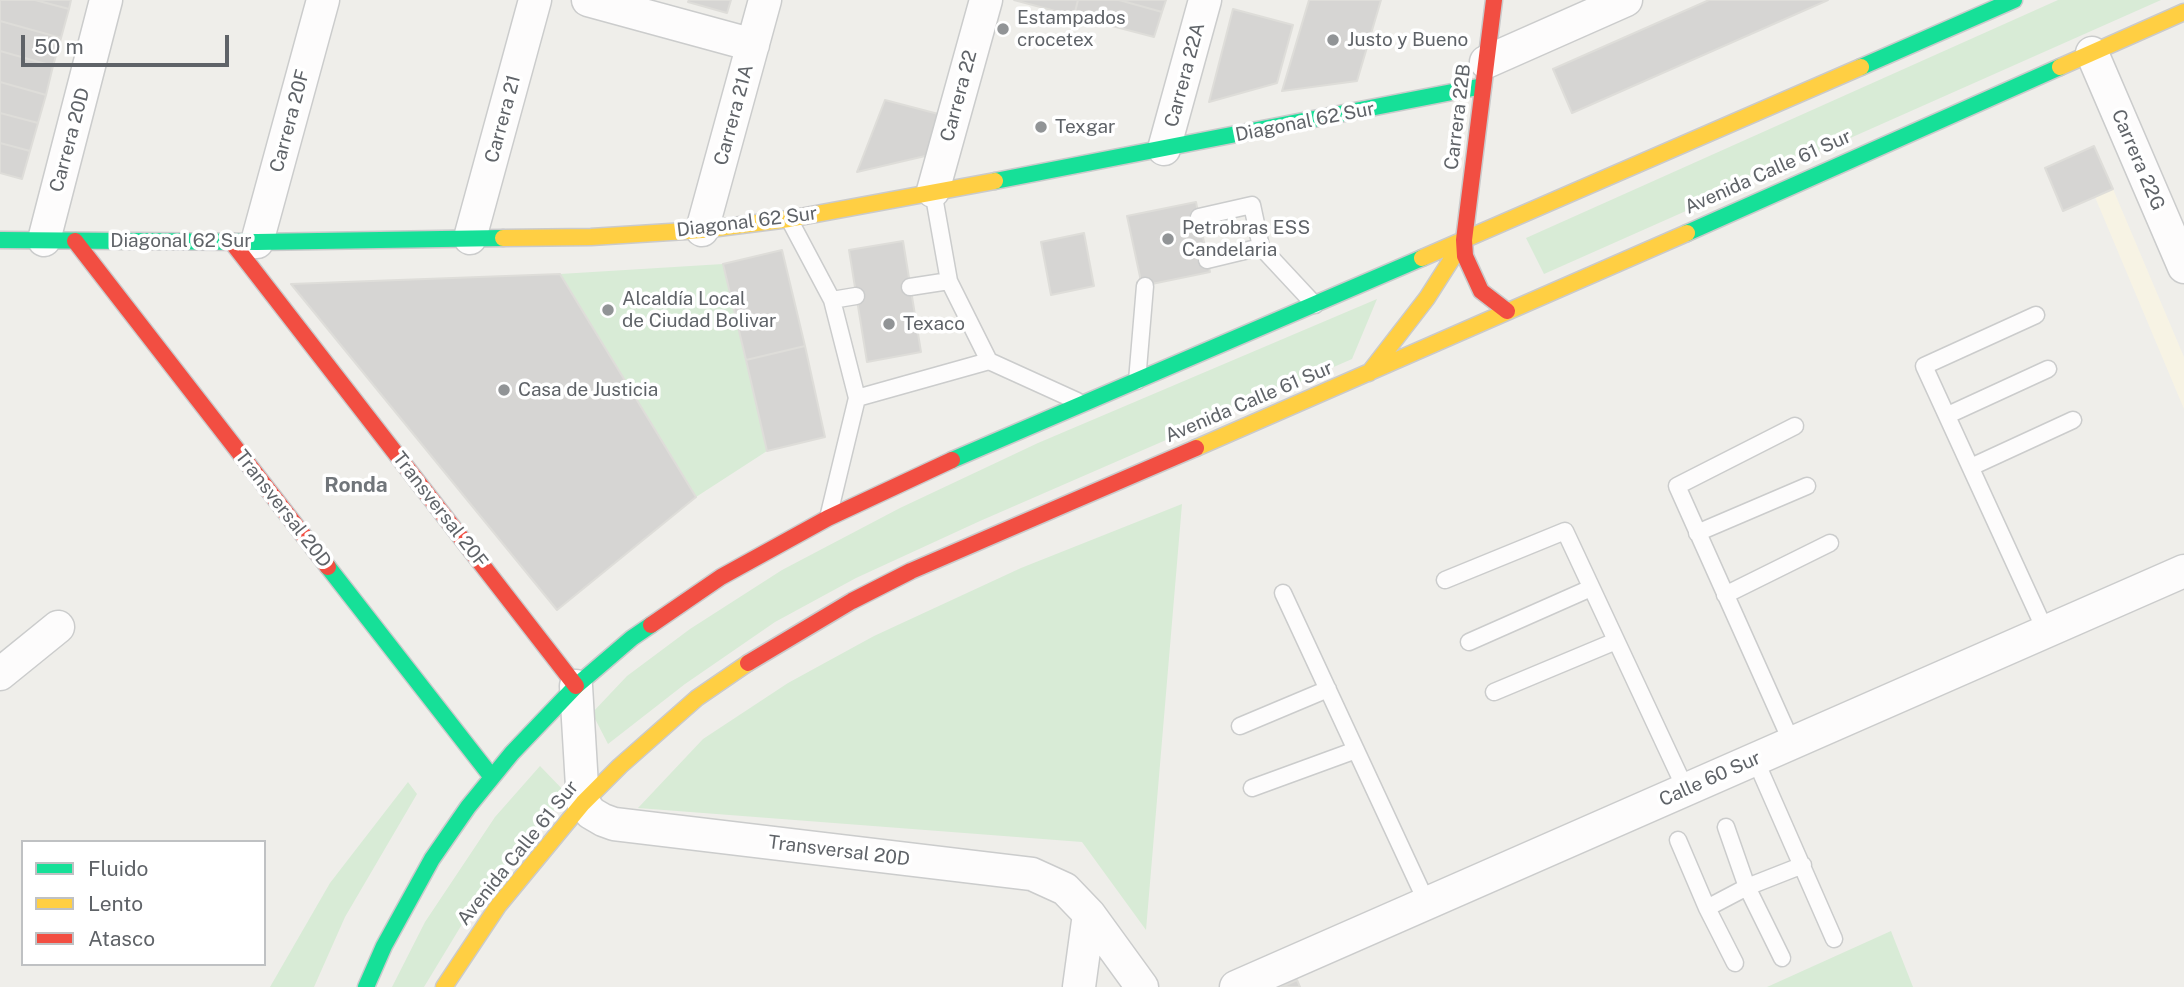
<!DOCTYPE html>
<html>
<head>
<meta charset="utf-8">
<style>
  body { margin:0 }
  #map { position:relative; width:2184px; height:987px; overflow:hidden; background:#efeeea; font-family:"Public Sans",sans-serif }
  canvas { display:block }
  .legend { position:absolute; left:21px; top:840px; width:245px; height:126px; box-sizing:border-box; background:#fff; border:2px solid #bfc1c3; margin:0; padding:9px 12px; list-style:none; font-size:21px; color:#5f6368 }
  .legend li { display:flex; align-items:center; gap:14px; height:35px }
  .legend b { width:35px; border:2px solid #bfc1c3 }
  .scale { position:absolute; left:21px; top:35px; width:208px; height:32px; box-sizing:border-box; border:4px solid #5f6368; border-top:0; padding-left:9px; font-size:21px; line-height:24px; white-space:nowrap; color:#5f6368; -webkit-text-stroke:5px #fff; paint-order:stroke }
</style>
</head>
<body>
<div id="map">
<canvas width="2184" height="987"></canvas>
<ul class="legend">
<li><b style="height:9px;background:#16e098"></b>Fluido</li>
<li><b style="height:9px;background:#ffcf43"></b>Lento</li>
<li><b style="height:9px;background:#f24e42"></b>Atasco</li>
</ul>
<div class="scale">50 m</div>
</div>
<script>
const ctx = document.querySelector('canvas').getContext('2d');
ctx.lineJoin = 'round';
function fillPath(path, color) {
  ctx.fillStyle = color;
  ctx.fill(path, 'evenodd');
}
function shape(rows) {
  const path = new Path2D();
  for (const r of rows) {
    path.moveTo(r[0], r[1]);
    for (let i = 2; i < r.length; i += 2) path.lineTo(r[i], r[i + 1]);
  }
  return path;
}
function stroke(path, color, width, dash) {
  ctx.strokeStyle = color;
  ctx.lineWidth = width;
  ctx.lineCap = dash ? 'butt' : 'round';
  ctx.setLineDash(dash || []);
  ctx.stroke(path);
}
function write(font, color, halo, rows, align = 'center') {
  ctx.font = font + ' "Public Sans",sans-serif';
  ctx.lineWidth = 7;
  ctx.setLineDash([]);
  ctx.textBaseline = 'middle';
  ctx.strokeStyle = halo;
  ctx.fillStyle = color;
  for (const [text, x, y, turn = 0] of rows) {
    ctx.save();
    ctx.translate(x, y);
    ctx.rotate((+turn || 0) * Math.PI / 180);
    ctx.textAlign = isNaN(turn) ? turn : align;
    if (halo) ctx.strokeText(text, 0, 0);
    ctx.fillText(text, 0, 0);
    ctx.restore();
  }
}
fillPath(shape([
  [2113,189,2184,357,2184,409,2095,197]
]), '#f7f3e4');
fillPath(shape([
  [2058,0,2161,0,1544,274,1526,238],
  [723,264,767,451,696,497,560,274],
  [1377,299,1352,359,980,521,856,578,775,622,685,684,608,744,592,713,627,676,690,629,782,570,900,508,1038,443],
  [1182,504,1146,930,1082,842,638,808,703,739,788,683,874,636,1021,568],
  [540,766,568,795,519,848,464,921,424,987,392,987,425,922,495,817],
  [408,782,417,794,345,917,314,987,270,987,330,883],
  [1891,931,1913,987,1767,987]
]), '#d8ebd6');
const building = shape([
  [0,0,35,0,69,9,61,38,0,21,0,0],
  [35,0,71,0,69,9,35,0],
  [689,0,731,0,727,13,688,2,689,0],
  [1014,0,1078,0,1074,16,1014,0],
  [1078,0,1119,0,1162,12,1154,37,1074,16,1078,0],
  [1119,0,1166,0,1162,12,1119,0],
  [1309,0,1381,0,1357,81,1282,91,1309,0],
  [1709,0,1828,0,1572,113,1553,69,1709,0],
  [1233,9,1293,25,1277,83,1209,102,1233,9],
  [0,21,61,38,53,66,0,51,0,21],
  [0,51,53,66,46,95,0,82,0,51],
  [0,82,46,95,38,123,0,113,0,82],
  [885,100,946,116,938,153,857,172,885,100],
  [0,113,38,123,30,151,0,143,0,113],
  [0,143,30,151,22,179,0,173,0,143],
  [2094,146,2113,189,2063,211,2045,168,2094,146],
  [1196,202,1210,272,1142,286,1127,216,1196,202],
  [1084,233,1094,286,1051,295,1041,242,1084,233],
  [903,241,921,352,867,362,849,250,903,241],
  [782,250,805,346,746,360,723,264,782,250],
  [560,274,696,497,557,610,291,284,560,274],
  [805,346,825,437,767,451,746,360,805,346],
  [1297,980,1300,987,1282,987,1297,980]
]);
fillPath(building, '#d6d5d3');
stroke(building, '#deddd9', 2);
const lane = shape([
  [933,191,949,281,989,361,1077,401],
  [1199,217,1252,205,1261,247,1207,260],
  [789,219,832,300,857,398,829,514],
  [1261,247,1315,305],
  [910,287,949,281],
  [832,300,856,296],
  [2036,315,1924,366,2046,632],
  [1137,381,1145,286],
  [857,398,989,361],
  [1948,415,2048,369],
  [1971,467,2073,420],
  [1697,533,1807,486],
  [1445,580,1565,531,1686,790],
  [1283,593,1427,903],
  [1725,595,1830,543],
  [1469,642,1591,588],
  [1494,692,1616,641],
  [1240,726,1328,689],
  [1792,743,1677,486,1795,426],
  [1755,759,1834,939],
  [1252,788,1356,750],
  [1726,827,1747,887,1782,958],
  [1678,840,1707,908,1735,963],
  [1707,908,1747,887,1803,865]
]);
const street = shape([
  [588,0,753,45],
  [2092,53,2184,267],
  [1486,62,1626,0],
  [1164,149,1205,0],
  [933,191,986,0],
  [702,230,765,0],
  [470,238,535,0],
  [44,240,106,0],
  [257,242,323,0],
  [0,674,58,627],
  [576,686,583,803,591,813,603,820,614,824,1032,874,1065,889,1089,914,1142,987],
  [1079,987,1089,914],
  [1236,987,2184,571]
]);
const fast = shape([
  [1861,67,2014,0],
  [995,181,1483,86],
  [1687,233,2060,67],
  [0,240,257,242,503,238],
  [952,460,1422,258],
  [328,567,491,776],
  [366,987,384,946,432,859,468,807,512,753,576,686,632,638,651,625]
]);
const slow = shape([
  [2060,67,2184,12],
  [503,238,591,237,702,230,789,219,995,181],
  [1422,258,1861,67],
  [1369,373,1427,298,1464,240],
  [1196,448,1687,233],
  [444,987,498,906,583,803,620,766,697,698,748,663]
]);
const jam = shape([
  [1494,0,1464,240,1465,256,1481,291,1507,311],
  [75,241,328,567],
  [231,241,576,686],
  [651,625,721,577,828,518,952,460],
  [748,663,852,601,911,571,1196,448]
]);
stroke(lane, '#cbcccc', 19);
stroke(street, '#cbcccc', 35);
stroke(fast, '#cacacb', 19);
stroke(slow, '#cacacb', 19);
stroke(jam, '#cacacb', 19);
stroke(lane, '#fdfcfc', 16);
stroke(street, '#fdfcfc', 32);
stroke(fast, '#16e098', 16);
stroke(slow, '#ffcf43', 16);
stroke(jam, '#f24e42', 16);
for (const [x, y, r, color] of [
  [1003,29,7,"#919496"],
  [1333,40,7,"#919496"],
  [1041,127,7,"#919496"],
  [1168,239,7,"#919496"],
  [608,310,7,"#919496"],
  [889,324,7,"#919496"],
  [504,390,7,"#919496"]
]) {
  const dot = new Path2D();
  dot.arc(x, y, r, 0, 2 * Math.PI);
  ctx.fillStyle = color;
  ctx.fill(dot);
  stroke(dot, '#fff', 2.5);
}
write('19px', '#5f6368', '#fff', [
  ["Estampados",1017,18],
  ["crocetex",1017,40],
  ["Justo y Bueno",1347,40],
  ["Texgar",1055,127],
  ["Petrobras ESS",1182,228],
  ["Candelaria",1182,250],
  ["Alcaldía Local",622,299],
  ["de Ciudad Bolivar",622,321],
  ["Texaco",903,324],
  ["Casa de Justicia",518,390]
], 'left');
write('19px', '#5f6368', '#fff', [
  ["Carrera 22A",1185,75,-75],
  ["Carrera 22",959,96,-75],
  ["Carrera 21A",734,115,-75],
  ["Carrera 22B",1458,117,-83],
  ["Carrera 21",503,119,-75],
  ["Carrera 20F",290,121,-75],
  ["Diagonal 62 Sur",1305,122,-11],
  ["Carrera 20D",70,140,-75],
  ["Carrera 22G",2138,160,67],
  ["Avenida Calle 61 Sur",1768,172,-24],
  ["Diagonal 62 Sur",747,222,-7],
  ["Diagonal 62 Sur",181,241],
  ["Avenida Calle 61 Sur",1249,402,-23],
  ["Transversal 20D",283,509,52],
  ["Transversal 20F",440,510,52],
  ["Calle 60 Sur",1710,779,-24],
  ["Transversal 20D",839,851,7],
  ["Avenida Calle 61 Sur",518,853,-51]
]);
write('bold 21px', '#70757a', '#fff', [
  ["Ronda",356,486]
]);
</script>
</body>
</html>
